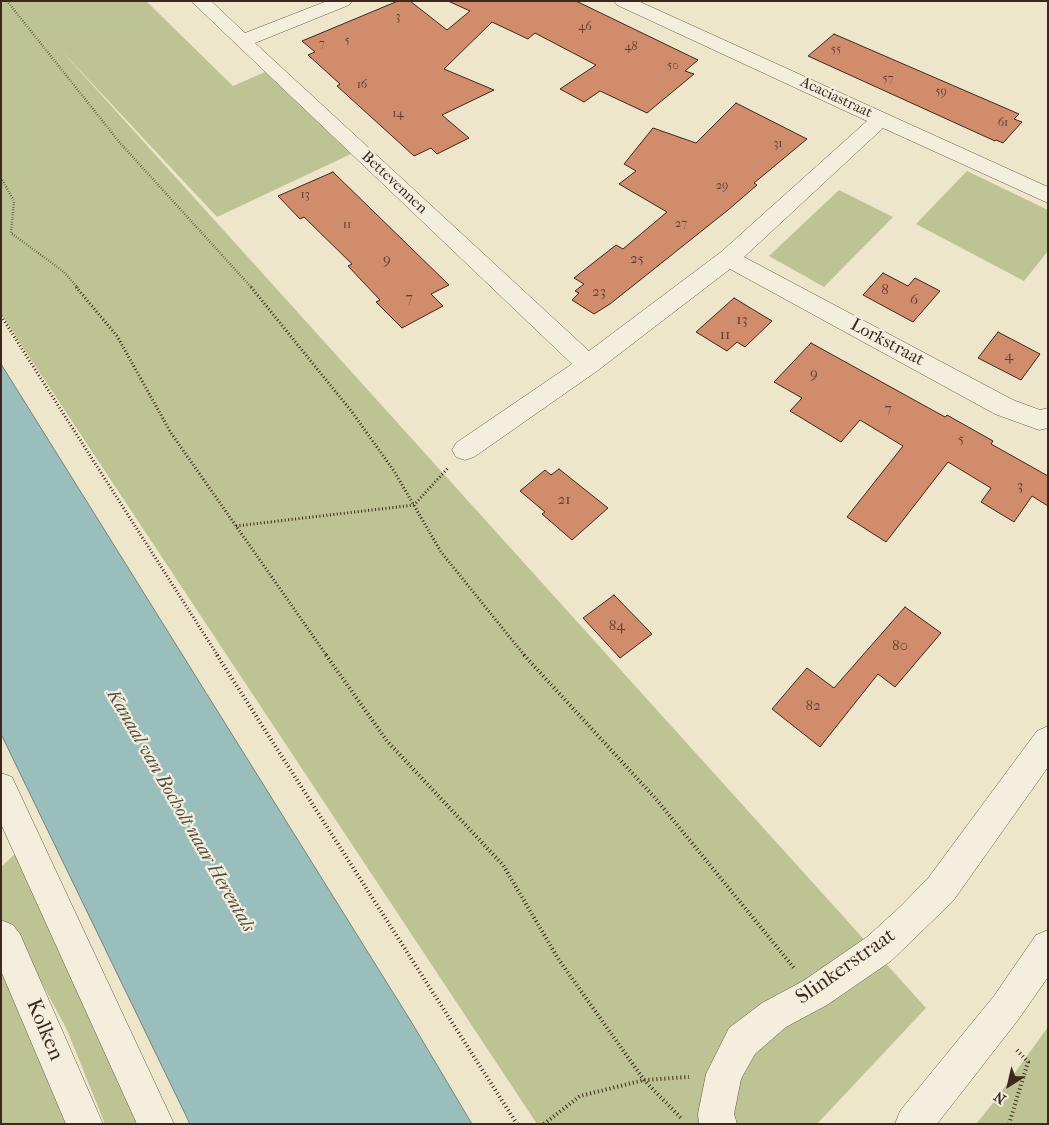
<!DOCTYPE html>
<html>
<head>
<meta charset="utf-8">
<style>
  body { margin:0 }
  #map { position:relative; width:1049px; height:1125px; overflow:hidden; background:#eee6cb; font-family:"IM FELL French Canon",serif }
  canvas { display:block }
  .frame { position:absolute; inset:0; border:2px solid #3e271e; pointer-events:none }
  .north { position:absolute; left:984px; top:1060px; width:50px; height:50px; -webkit-text-stroke:4px #f4efdd; paint-order:stroke; rotate:215deg; font-size:14px; font-weight:700; line-height:20px; text-align:center; color:#3e271e }
  .north::after { content:''; display:block; margin:auto; width:18px; height:22px; background:#3e271e; clip-path:polygon(50% 0,100% 100%,50% 72%,0 100%) }
</style>
</head>
<body>
<div id="map">
<canvas width="1049" height="1125"></canvas>
<div class="frame"></div>
<div class="north">N</div>
</div>
<script>
const ctx = document.querySelector('canvas').getContext('2d');
ctx.lineJoin = 'round';
function fillPath(path, color) {
  ctx.fillStyle = color;
  ctx.fill(path, 'evenodd');
}
function shape(rows) {
  const path = new Path2D();
  for (const r of rows) {
    path.moveTo(r[0], r[1]);
    for (let i = 2; i < r.length; i += 2) path.lineTo(r[i], r[i + 1]);
  }
  return path;
}
function stroke(path, color, width, dash) {
  ctx.strokeStyle = color;
  ctx.lineWidth = width;
  ctx.lineCap = dash ? 'butt' : 'round';
  ctx.setLineDash(dash || []);
  ctx.stroke(path);
}
function write(font, color, halo, rows, align = 'center') {
  ctx.font = font + ' "IM FELL French Canon",serif';
  ctx.lineWidth = 4.5;
  ctx.setLineDash([]);
  ctx.textBaseline = 'middle';
  ctx.strokeStyle = halo;
  ctx.fillStyle = color;
  for (const [text, x, y, turn = 0] of rows) {
    ctx.save();
    ctx.translate(x, y);
    ctx.rotate((+turn || 0) * Math.PI / 180);
    ctx.textAlign = isNaN(turn) ? turn : align;
    if (halo) ctx.strokeText(text, 0, 0);
    ctx.fillText(text, 0, 0);
    ctx.restore();
  }
}
fillPath(shape([
  [1,1,146,1,233,86,265,72,351,154,217,217,59,48,926,1008,817,1124,537,1124,1,314],
  [967,171,1048,210,1048,251,1024,281,916,224],
  [839,190,893,217,824,287,769,256],
  [15,854,138,1124,105,1124,67,1030,21,944,1,921,1,867],
  [1,964,74,1124,1,1124],
  [1048,1027,1048,1124,976,1124,993,1103]
]), '#bec393');
const water = shape([
  [1,364,412,1023,472,1124,190,1124,1,734,1,364]
]);
fillPath(water, '#9abebc');
stroke(water, '#75827d', 1);
const building = shape([
  [398,1,410,1,447,30,470,11,448,1,576,1,698,60,685,71,694,74,647,113,600,91,584,102,560,89,596,65,535,33,528,39,492,22,444,69,494,90,442,115,469,138,437,154,431,148,414,156,337,86,340,84,308,55,315,52,302,41,398,1],
  [834,34,1019,114,1014,119,1022,122,1003,143,996,140,995,141,808,56,834,34],
  [736,103,807,139,754,183,757,185,728,210,610,304,594,314,572,300,579,293,575,291,584,284,574,278,616,245,623,249,667,212,619,184,636,171,624,164,653,128,696,143,736,103],
  [333,172,449,285,431,294,443,306,402,328,376,302,380,300,348,266,352,264,304,217,300,219,278,196,333,172],
  [883,273,908,286,915,278,940,291,913,322,863,295,883,273],
  [734,298,772,321,745,347,737,342,727,351,696,332,734,298],
  [998,332,1040,354,1021,380,978,358,998,332],
  [811,343,945,417,947,415,993,441,991,444,1048,476,1048,506,1032,496,1014,522,981,502,991,488,948,462,886,542,847,517,903,446,860,420,841,442,790,411,802,398,774,382,811,343],
  [559,469,608,508,572,540,542,514,545,512,520,491,545,470,551,475,559,469],
  [614,595,652,634,620,658,583,618,614,595],
  [905,607,941,633,895,687,878,674,820,747,772,709,807,668,834,688,905,607]
]);
fillPath(building, '#d08c6b');
stroke(building, '#3e271e', 1);
const minor = shape([
  [191,1,211,1,245,33,327,1,352,1,349,5,255,43,589,351,721,252,867,121,617,5,614,1,638,1,1048,187,1048,203,883,128,744,257,1013,400,1040,410,1048,408,1048,428,1039,430,995,414,730,269,597,371,474,457,465,460,456,457,452,450,456,443,572,364,191,1],
  [1048,726,1048,767,953,901,891,961,827,1005,786,1027,755,1054,741,1079,734,1114,737,1124,699,1124,698,1114,706,1074,729,1028,762,1003,803,981,867,937,901,906,929,877,1037,731,1048,726],
  [1,773,12,777,174,1124,137,1124,1,824,1,773],
  [1,920,13,925,20,934,103,1124,66,1124,1,971,1,920],
  [1048,930,1048,977,1018,1020,937,1124,895,1124,900,1111,994,996,1036,935,1048,930]
]);
stroke(minor, '#6a5749', 1);
stroke(shape([
  [7,1,120,143,252,288],
  [1,178,14,201,11,233,64,272,78,288]
]), '#3e271e', 2.5, [0.5, 2]);
stroke(shape([
  [76,287,117,336,171,433,327,656],
  [251,287,352,412,394,471,441,552,525,656],
  [1,316,218,656],
  [236,526,414,505,448,468]
]), '#3e271e', 3, [1, 2.5]);
stroke(shape([
  [217,655,517,1124],
  [326,655,387,741,503,865,559,960,644,1080,682,1119],
  [524,655,656,799,794,968],
  [544,1124,580,1096,644,1080,689,1077],
  [1009,1124,1028,1062,1015,1048]
]), '#3e271e', 4, [1, 3]);
fillPath(minor, '#f4efdd');
write('12px', '#624031', null, [
  ["3",398,17],
  ["46",585,27],
  ["5",347,41],
  ["7",322,44],
  ["48",631,47],
  ["55",836,50],
  ["50",673,66],
  ["57",888,79],
  ["16",362,85],
  ["59",941,92],
  ["14",398,114],
  ["61",1003,123],
  ["31",778,144],
  ["29",722,186],
  ["13",305,195],
  ["27",681,224],
  ["11",347,225]
]);
write('15px', '#3e271e', '#f4efdd', [
  ["Acaciastraat",836,98,25],
  ["Bettevennen",394,183,43]
]);
write('15px', '#624031', null, [
  ["25",637,259],
  ["9",387,260],
  ["8",885,290],
  ["23",599,292],
  ["7",409,298],
  ["6",914,300],
  ["13",742,320],
  ["11",725,335],
  ["4",1009,356],
  ["9",814,374],
  ["7",888,409],
  ["5",961,439],
  ["3",1020,486],
  ["21",564,500],
  ["84",617,626],
  ["80",900,646],
  ["82",813,706]
]);
write('18px', '#3e271e', '#f4efdd', [
  ["Lorkstraat",887,343,28]
]);
write('italic 19px', '#554d46', '#f4efdd', [
  ["Kanaal van Bocholt naar Herentals",180,811,60]
]);
write('21px', '#3e271e', '#f4efdd', [
  ["Slinkerstraat",846,967,-35],
  ["Kolken",44,1030,67]
]);
</script>
</body>
</html>
